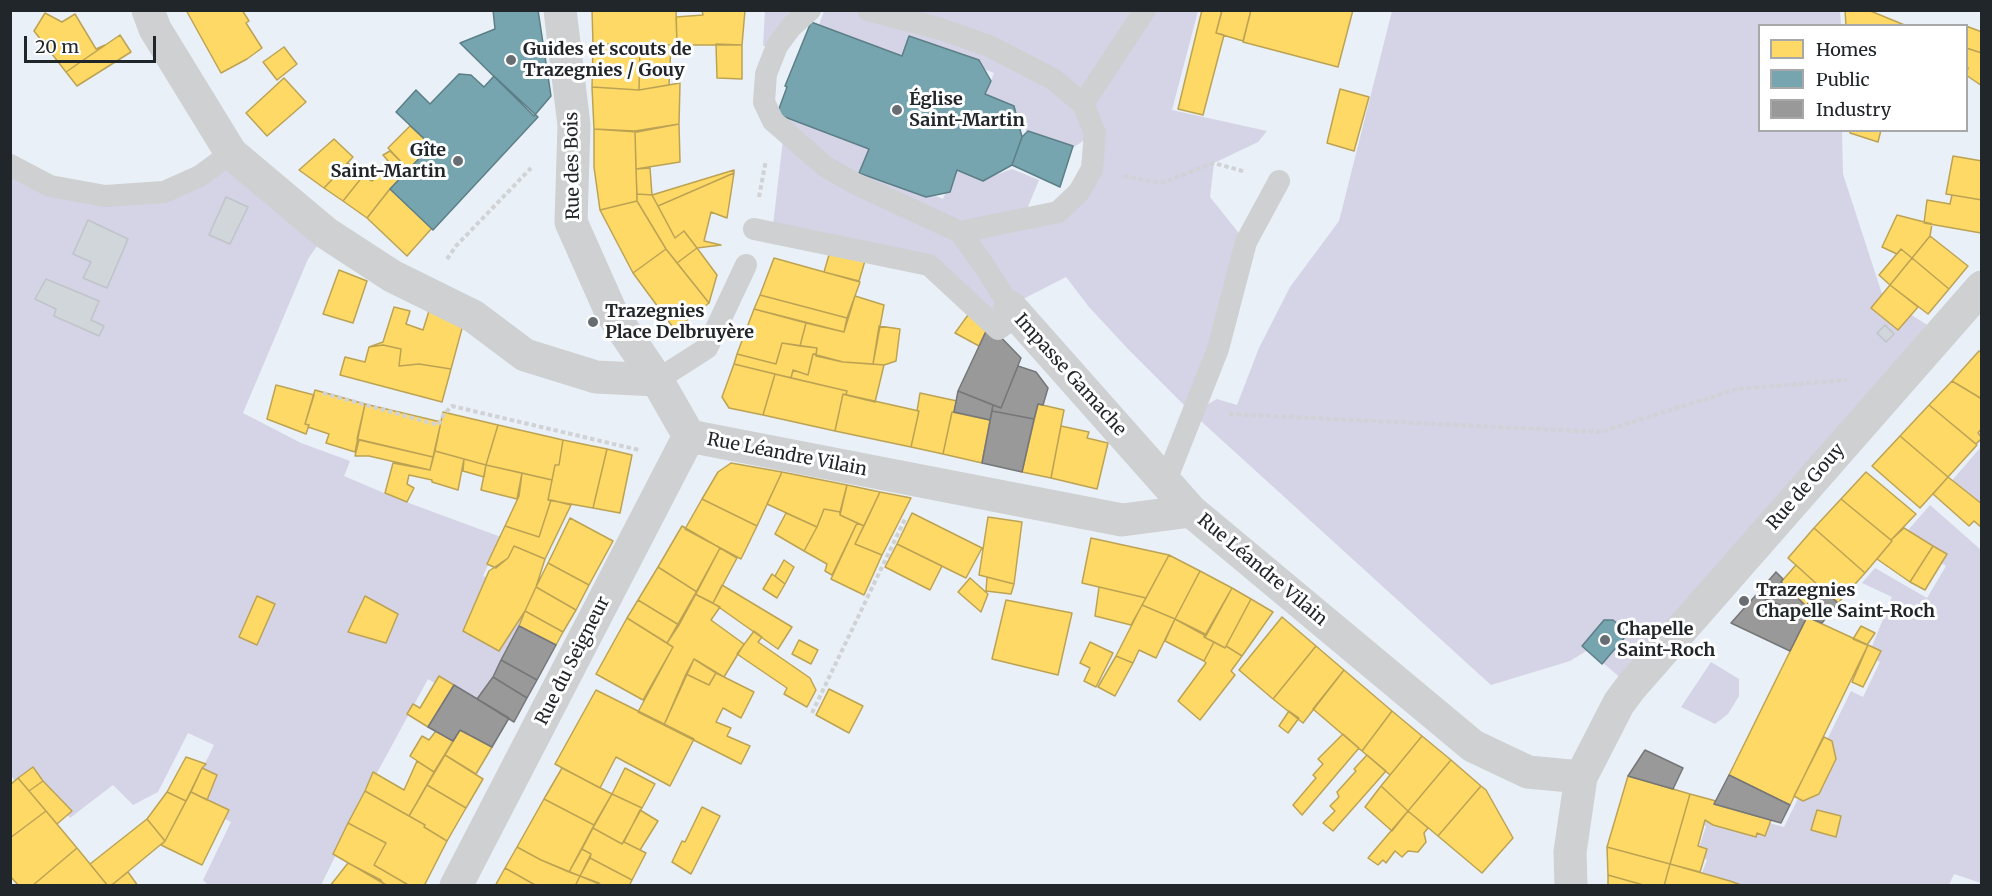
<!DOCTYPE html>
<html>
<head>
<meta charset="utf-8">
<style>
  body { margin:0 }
  #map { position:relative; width:1992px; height:896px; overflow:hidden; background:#eaf0f7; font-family:Merriweather,serif }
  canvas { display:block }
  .frame { position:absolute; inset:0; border:12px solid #21262a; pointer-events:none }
  .legend { position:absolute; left:1758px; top:24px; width:210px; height:108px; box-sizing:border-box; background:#fff; border:2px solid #a6a8aa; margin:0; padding:8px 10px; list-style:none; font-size:18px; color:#21262a }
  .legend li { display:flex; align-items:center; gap:12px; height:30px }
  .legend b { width:30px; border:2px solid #a6a8aa }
  .scale { position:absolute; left:24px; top:36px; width:132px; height:27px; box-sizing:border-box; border:3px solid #21262a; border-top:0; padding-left:8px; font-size:18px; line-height:21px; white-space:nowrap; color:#21262a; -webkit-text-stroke:4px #fff; paint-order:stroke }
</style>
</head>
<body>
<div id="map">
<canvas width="1992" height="896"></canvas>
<div class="frame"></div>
<ul class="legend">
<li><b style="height:16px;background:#ffd966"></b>Homes</li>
<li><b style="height:16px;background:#76a5af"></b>Public</li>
<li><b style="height:16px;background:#999"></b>Industry</li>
</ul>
<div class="scale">20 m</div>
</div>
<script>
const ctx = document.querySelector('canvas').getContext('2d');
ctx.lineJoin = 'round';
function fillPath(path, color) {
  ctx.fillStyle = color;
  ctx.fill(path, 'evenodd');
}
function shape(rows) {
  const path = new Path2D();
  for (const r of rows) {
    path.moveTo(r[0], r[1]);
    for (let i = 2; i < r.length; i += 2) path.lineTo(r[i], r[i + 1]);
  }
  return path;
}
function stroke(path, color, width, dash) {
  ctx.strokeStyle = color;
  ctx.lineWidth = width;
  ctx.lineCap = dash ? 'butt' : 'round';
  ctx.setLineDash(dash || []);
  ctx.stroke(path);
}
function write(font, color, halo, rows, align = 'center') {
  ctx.font = font + ' Merriweather,serif';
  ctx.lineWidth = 6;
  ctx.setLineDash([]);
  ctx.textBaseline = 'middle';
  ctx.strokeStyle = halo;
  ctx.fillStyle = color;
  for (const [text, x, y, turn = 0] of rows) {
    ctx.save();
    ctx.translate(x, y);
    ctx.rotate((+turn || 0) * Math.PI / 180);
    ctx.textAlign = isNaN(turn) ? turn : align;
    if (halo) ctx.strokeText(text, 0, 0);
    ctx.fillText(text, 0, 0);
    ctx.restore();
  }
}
fillPath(shape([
  [765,11,810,11,777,46,763,46],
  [824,11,1198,11,1172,110,1267,131,1258,142,1214,163,1210,197,1246,242,1194,412,1217,399,1237,405,1259,348,1290,287,1339,221,1392,11,1840,11,1841,25,1760,26,1760,130,1842,131,1843,174,1883,297,1929,326,1631,687,1588,650,1570,661,1491,685,1192,413,1128,349,1089,307,1066,277,986,318,929,265,772,234,784,131,784,112,871,147,863,167,943,199,956,168,985,179,1012,169,1039,180,1023,219,1079,192,1095,133,1071,149,1027,132,1013,108,985,96,994,73,914,41,904,64,818,28],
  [231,153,326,233,308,259,243,413,301,443,350,461,344,476,398,499,501,537,483,576,492,579,514,566,543,579,477,710,428,679,372,782,321,885,208,885,203,880,231,822,187,800,214,745,188,733,158,792,133,805,113,785,70,818,33,771,18,784,11,776,10,165,50,186,164,192],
  [1981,447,1981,514,1948,485],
  [1930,505,1980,549,1981,547,1981,883,1954,874,1949,885,1718,885,1699,880,1707,860,1697,854,1706,826,1690,819,1717,809,1784,827,1851,691,1863,697,1880,662,1868,656,1892,597,1862,583,1875,568,1927,598,1946,566,1902,537],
  [1711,662,1739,679,1739,696,1728,714,1715,724,1681,707]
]), '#d5d3e6');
const homes = shape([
  [186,10,242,10,249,21,246,23,262,48,247,59,221,73,186,10],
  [592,10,676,10,677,45,593,44,592,10],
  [702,10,745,10,742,45,677,45,676,17,703,15,702,10],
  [1202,10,1222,11,1216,33,1224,35,1203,115,1178,109,1202,10],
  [1251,10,1353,10,1338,67,1243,42,1251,10],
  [1251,10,1243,41,1216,33,1222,10,1251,10],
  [1845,10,1868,10,1907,26,1846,26,1845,10],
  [45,13,62,22,75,14,96,49,105,45,66,72,34,31,45,13],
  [1966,26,1982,32,1982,53,1966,48,1966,26],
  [120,35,131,52,77,86,66,72,120,35],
  [593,44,640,44,639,90,592,87,593,44],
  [640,44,671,45,669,85,639,90,640,44],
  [716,44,742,45,742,79,717,78,716,44],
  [284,47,297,64,277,80,263,62,284,47],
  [1966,48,1982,53,1982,86,1966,75,1968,68,1966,67,1966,48],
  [284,78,306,102,267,136,246,113,284,78],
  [680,83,679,124,637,132,594,129,592,87,639,90,680,83],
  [1340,89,1369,97,1354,151,1327,143,1340,89],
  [679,124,680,162,636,169,635,131,679,124],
  [410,126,435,149,432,151,429,148,409,170,388,148,410,126],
  [594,129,635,131,637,201,600,210,594,167,594,129],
  [1850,130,1881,130,1878,142,1850,133,1850,130],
  [334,139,353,157,324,188,299,170,334,139],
  [390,151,409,170,389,190,367,218,343,201,363,176,372,181,389,162,383,155,390,151],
  [1953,156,1982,161,1982,200,1946,194,1953,156],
  [348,163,363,176,343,201,324,188,348,163],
  [650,168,652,195,637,194,636,169,650,168],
  [734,170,734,173,658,206,652,195,734,170],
  [734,173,727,218,711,212,704,241,721,245,697,248,684,231,675,238,658,206,734,173],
  [390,189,432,228,407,256,367,218,390,189],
  [637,194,652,195,675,238,684,231,697,248,677,263,666,249,637,201,637,194],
  [1952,195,1982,200,1981,233,1924,223,1927,200,1950,204,1952,195],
  [637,201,666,249,633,273,600,210,637,201],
  [1897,215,1932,224,1930,236,1912,258,1901,249,1897,254,1882,247,1897,215],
  [1930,236,1968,266,1949,289,1912,258,1930,236],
  [697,248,717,275,709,303,677,263,697,248],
  [831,248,867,254,859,281,824,272,831,248],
  [666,249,709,303,675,330,633,273,666,249],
  [1901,249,1912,258,1890,285,1879,275,1901,249],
  [774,258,860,282,847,318,760,295,774,258],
  [1912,258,1949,289,1928,314,1890,285,1912,258],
  [339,270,367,281,353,323,323,314,339,270],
  [1890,285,1918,307,1898,330,1871,308,1890,285],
  [760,295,847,318,844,332,754,309,760,295],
  [855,296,884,305,873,364,843,362,816,356,817,348,800,346,806,323,844,332,855,296],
  [394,307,410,311,406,324,423,330,429,311,464,321,451,369,419,364,399,366,401,349,383,345,369,347,383,342,394,307],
  [973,308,989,325,979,346,955,333,973,308],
  [754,309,806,323,800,346,782,343,776,364,737,354,754,309],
  [879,326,900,329,896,361,884,365,873,364,879,326],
  [782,343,817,348,816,354,813,354,808,375,793,370,791,378,734,364,737,354,776,364,782,343],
  [383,345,401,349,399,366,419,364,451,369,442,402,340,375,345,357,365,362,369,347,383,345],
  [1979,351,1982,353,1982,399,1952,381,1979,351],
  [813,354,843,362,884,365,875,402,846,395,847,391,791,378,793,370,808,375,813,354],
  [734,364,775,374,763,415,729,408,722,397,734,364],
  [775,374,847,391,846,395,843,394,835,431,763,415,775,374],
  [1952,381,1982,399,1982,428,1978,433,1982,438,1976,444,1929,405,1952,381],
  [276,385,314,395,305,424,309,425,306,434,267,419,276,385],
  [315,390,365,404,355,452,326,443,329,434,308,427,309,425,305,424,315,390],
  [920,393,957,401,954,412,952,412,943,454,911,447,919,411,917,411,920,393],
  [843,394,919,411,911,447,835,431,843,394],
  [365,404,441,422,433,457,357,439,365,404],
  [1038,404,1064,410,1051,478,1022,472,1038,404],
  [1929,405,1977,445,1948,477,1900,436,1929,405],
  [443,412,498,425,486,465,435,451,443,412],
  [952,412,990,420,982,463,943,454,952,412],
  [498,425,563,440,559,465,555,465,552,480,486,465,498,425],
  [1061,426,1089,432,1087,438,1108,443,1097,489,1051,478,1061,426],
  [1900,436,1948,477,1920,508,1872,466,1900,436],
  [359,440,433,457,430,470,369,456,355,456,359,440],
  [563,440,607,449,593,508,548,500,555,465,559,465,563,440],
  [607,449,632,455,620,513,593,508,607,449],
  [435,451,464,459,458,490,432,482,432,480,409,475,407,484,414,488,407,502,385,493,393,463,430,470,435,451],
  [464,459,486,465,484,477,463,471,464,459],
  [731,463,782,472,757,526,702,499,718,472,731,463],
  [486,465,522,473,517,499,481,490,486,465],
  [782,472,847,485,840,512,824,509,817,527,767,504,782,472],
  [1866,472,1916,514,1891,540,1841,499,1866,472],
  [522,473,552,480,548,500,551,500,539,537,505,526,519,496,522,473],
  [1948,477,1982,504,1982,528,1974,521,1969,526,1933,494,1948,477],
  [847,485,880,492,864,526,840,515,847,485],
  [880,492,911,498,882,555,855,544,880,492],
  [702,499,757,526,741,559,685,529,702,499],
  [1841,499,1892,541,1865,573,1814,528,1841,499],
  [551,500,571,505,545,559,514,546,508,558,496,568,487,564,505,526,539,537,551,500],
  [824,509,840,512,840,515,857,523,832,575,825,571,827,564,804,551,817,527,824,509],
  [786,513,817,527,804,551,775,534,786,513],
  [912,513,982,548,966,578,897,544,912,513],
  [988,517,1022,522,1014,584,979,575,988,517],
  [570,518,613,541,589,585,548,563,570,518],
  [857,523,864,526,855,544,882,555,864,595,831,579,857,523],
  [682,526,720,548,697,592,658,567,682,526],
  [1814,528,1865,573,1838,603,1788,558,1814,528],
  [1904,528,1933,546,1910,582,1877,559,1892,541,1891,540,1904,528],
  [1091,538,1169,555,1146,598,1082,583,1091,538],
  [897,544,942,566,930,590,885,567,897,544],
  [514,546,545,559,536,587,525,611,499,651,463,631,489,571,508,558,514,546],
  [1933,546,1947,554,1925,590,1910,582,1933,546],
  [720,548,737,558,713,603,695,594,720,548],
  [1169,555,1200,571,1175,619,1142,605,1169,555],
  [784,560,794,567,785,584,775,576,784,560],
  [548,563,589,585,576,610,536,587,548,563],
  [1796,565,1821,588,1806,606,1781,582,1796,565],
  [658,567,697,592,679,625,638,600,658,567],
  [1200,571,1232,588,1206,636,1175,619,1200,571],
  [772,574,785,584,777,598,763,589,772,574],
  [987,577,1014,584,1011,594,986,591,987,577],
  [970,578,988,594,981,612,958,592,970,578],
  [722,585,792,627,778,649,713,603,722,585],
  [536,587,576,610,563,632,525,611,536,587],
  [1099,587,1146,598,1131,625,1095,616,1099,587],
  [1232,588,1251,599,1225,648,1204,637,1232,588],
  [695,594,720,607,711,620,744,644,724,677,694,659,664,725,638,712,673,647,667,643,695,594],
  [257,596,275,604,257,645,239,637,257,596],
  [365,596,398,614,386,643,348,632,365,596],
  [1251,599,1273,612,1242,656,1226,646,1251,599],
  [638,600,679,625,667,643,627,618,638,600],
  [1006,600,1072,613,1058,675,992,659,1006,600],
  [1142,605,1175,619,1156,658,1139,650,1133,663,1116,656,1142,605],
  [525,611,563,632,556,645,519,626,525,611],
  [1282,617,1316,646,1273,699,1239,670,1282,617],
  [1807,617,1868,645,1790,805,1729,775,1807,617],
  [627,618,673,647,643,700,596,674,627,618],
  [1175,619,1205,634,1204,637,1214,642,1204,661,1165,641,1175,619],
  [1861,626,1875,633,1867,645,1853,639,1861,626],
  [754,631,762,637,758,642,810,678,816,690,807,707,784,694,787,688,737,654,754,631],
  [799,640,818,650,811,664,792,654,799,640],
  [1090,642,1113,653,1096,687,1084,681,1090,668,1080,663,1090,642],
  [1214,642,1225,648,1226,646,1242,656,1231,671,1235,675,1200,720,1178,701,1206,663,1204,661,1214,642],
  [1868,645,1881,651,1863,687,1852,682,1868,645],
  [1316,646,1344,670,1303,723,1273,699,1316,646],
  [1116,656,1133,663,1115,696,1098,687,1116,656],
  [694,659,716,673,709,685,686,674,694,659],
  [1344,670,1392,711,1362,751,1313,709,1344,670],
  [716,673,754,692,741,718,723,708,716,722,731,728,727,736,750,746,741,764,664,725,686,674,709,685,716,673],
  [439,676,454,685,428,727,407,714,413,704,420,708,439,676],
  [829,689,863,706,849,733,816,715,829,689],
  [596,690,694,739,670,786,616,757,600,788,555,764,596,690],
  [1289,711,1299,718,1288,733,1279,726,1289,711],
  [1392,711,1422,736,1390,775,1362,751,1392,711],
  [460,730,492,747,476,774,445,755,460,730],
  [436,731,453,741,434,772,410,756,422,736,429,740,436,731],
  [1343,734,1359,748,1302,815,1293,805,1316,778,1313,775,1323,764,1318,759,1343,734],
  [1422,736,1451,760,1408,811,1381,786,1422,736],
  [1824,737,1832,741,1836,759,1819,794,1803,801,1794,796,1824,737],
  [445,755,483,779,466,808,427,785,445,755],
  [1367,755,1386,771,1333,831,1323,823,1335,811,1330,806,1339,797,1337,792,1356,771,1354,769,1367,755],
  [186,757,206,764,202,768,186,801,167,792,186,757],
  [1451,760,1481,786,1438,836,1408,811,1451,760],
  [417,761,434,772,409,816,365,791,373,772,404,790,417,761],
  [33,767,43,781,29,791,18,778,33,767],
  [202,768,217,775,207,800,191,792,202,768],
  [562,768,612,794,594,825,544,799,562,768],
  [625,768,655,784,642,808,612,794,625,768],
  [1628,776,1690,794,1670,864,1607,847,1628,776],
  [18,778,46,811,10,838,10,785,18,778],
  [43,781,72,811,57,824,29,791,43,781],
  [427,785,466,808,447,841,424,827,425,825,409,816,427,785],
  [1381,786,1408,811,1392,831,1365,807,1381,786],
  [1481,786,1486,790,1513,838,1482,873,1438,836,1481,786],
  [365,791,425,825,424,827,447,841,424,886,410,886,374,865,386,843,348,823,365,791],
  [167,792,186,801,165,841,147,819,167,792],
  [191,792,229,810,202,865,161,845,165,841,191,792],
  [612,794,642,808,622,844,593,828,612,794],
  [1690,794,1716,801,1714,804,1771,820,1765,836,1757,833,1756,837,1713,825,1705,820,1698,846,1707,849,1700,872,1670,864,1690,794],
  [544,799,594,825,569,872,541,860,517,847,544,799],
  [702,807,720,816,691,874,672,862,682,841,685,842,702,807],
  [640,810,658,821,640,850,624,842,640,810],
  [1817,810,1841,816,1836,837,1811,830,1817,810],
  [46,811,77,848,32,886,19,886,10,876,10,838,46,811],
  [1408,811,1428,828,1424,833,1426,842,1418,852,1408,851,1402,857,1395,851,1386,863,1383,860,1378,865,1368,858,1408,811],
  [147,819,165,841,113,884,108,886,90,864,147,819],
  [348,823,386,843,374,865,410,886,388,886,333,854,348,823],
  [593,828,622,844,624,842,646,853,632,880,590,858,591,854,582,849,593,828],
  [517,847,541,860,580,876,575,886,537,886,505,868,517,847],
  [1607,847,1670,864,1664,886,1647,886,1608,875,1607,847],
  [77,848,108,886,32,886,77,848],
  [582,849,591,854,580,876,569,872,582,849],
  [590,858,632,880,629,886,604,886,580,876,590,858],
  [348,863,381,880,384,886,330,886,348,863],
  [1670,864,1730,881,1744,886,1664,886,1670,864],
  [505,868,537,886,495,886,505,868],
  [128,872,138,886,114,886,113,884,128,872],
  [1608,875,1647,886,1608,886,1608,875],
  [580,876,599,883,597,886,575,886,580,876]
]);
fillPath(homes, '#ffd966');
stroke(homes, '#bca354', 1.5);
const public = shape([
  [493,10,538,10,551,96,534,116,460,43,495,29,493,10],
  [811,22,902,56,909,36,979,60,991,81,985,94,1014,106,1022,137,1012,165,983,181,957,170,950,192,926,197,859,173,869,149,777,114,787,87,785,86,811,22],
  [459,74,471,75,484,87,494,76,538,117,433,230,390,189,429,148,432,151,435,149,396,112,416,90,430,104,459,74],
  [1028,131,1073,146,1060,187,1012,165,1022,137,1028,131],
  [1604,620,1613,620,1623,628,1625,637,1602,664,1582,646,1604,620]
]);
fillPath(public, '#76a5af');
stroke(public, '#5c7f87', 1.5);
const industry = shape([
  [989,325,1021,358,1001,408,958,391,989,325],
  [1018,366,1036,372,1048,388,1043,405,1038,404,1034,419,992,411,993,405,1001,408,1018,366],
  [958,391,993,405,990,420,954,412,958,391],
  [992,411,1034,419,1022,472,982,463,992,411],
  [1776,572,1783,579,1781,582,1806,606,1821,588,1838,603,1822,623,1756,595,1776,572],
  [1756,595,1807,617,1790,651,1731,623,1756,595],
  [519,626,556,645,537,680,501,660,519,626],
  [501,660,537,680,527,698,493,677,501,660],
  [493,677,527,698,514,722,477,699,493,677],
  [454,685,509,718,492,747,460,730,453,741,428,727,454,685],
  [1645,750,1683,768,1673,789,1628,776,1645,750],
  [1729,775,1790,805,1781,823,1714,804,1729,775]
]);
fillPath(industry, '#999');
stroke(industry, '#757678', 1.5);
const building = shape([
  [226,197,248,207,230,244,209,235,226,197],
  [88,220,128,239,107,288,83,278,91,262,73,254,88,220],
  [46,279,99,301,91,320,104,326,99,336,54,316,56,309,35,299,46,279],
  [1885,325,1894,334,1886,342,1877,333,1885,325]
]);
fillPath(building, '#d0d6da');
stroke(building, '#bfc4c9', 1.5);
stroke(shape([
  [1124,176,1161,183,1214,163,1246,172],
  [759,197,766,160],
  [447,259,456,246,531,168],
  [323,393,438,425,444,414,452,406,639,450],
  [1229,414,1601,432,1737,389,1847,380],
  [812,713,906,517]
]), '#d0d2d5', 4, [4.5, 3]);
stroke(shape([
  [810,10,791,27,777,46,766,74,764,102,773,121,826,167,856,184,960,232,985,267,1010,307],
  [868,10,941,29,989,46,1053,79,1083,104,1095,133,1092,169,1079,192,1058,212,960,232],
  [1083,104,1145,10],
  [10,165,50,186,105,196,164,192,200,176,231,153],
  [754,229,929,265,998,329,1017,316],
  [657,380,707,348,746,265],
  [1165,483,1218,349,1246,242,1279,181]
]), '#ced0d1', 22);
stroke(shape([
  [148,10,155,29,231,153,326,233,392,276,473,316,525,355,596,377,657,380],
  [1010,307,1191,511],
  [689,436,1122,520,1191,511,1473,746,1528,772,1581,777]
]), '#ced0d1', 33);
stroke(shape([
  [456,886,689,436,657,380,611,312,571,222,574,125,560,10],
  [1571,886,1570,852,1581,777,1619,703,1631,687,1982,287]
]), '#ced0d1', 33);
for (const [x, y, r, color] of [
  [511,60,6,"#676d72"],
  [897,110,6,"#676d72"],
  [458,161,6,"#676d72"],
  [593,322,6,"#676d72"],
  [1744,601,6,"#676d72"],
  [1605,640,6,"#676d72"]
]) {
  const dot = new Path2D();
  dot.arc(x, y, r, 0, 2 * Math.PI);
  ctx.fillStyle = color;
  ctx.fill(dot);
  stroke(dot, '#fff', 2);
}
write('bold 18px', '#21262a', '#fff', [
  ["Guides et scouts de",523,50],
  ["Trazegnies / Gouy",523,71],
  ["Église",909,100],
  ["Saint-Martin",909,121],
  ["Gîte",446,151,"right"],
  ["Saint-Martin",446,172,"right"],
  ["Trazegnies",605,312],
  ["Place Delbruyère",605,333],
  ["Trazegnies",1756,591],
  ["Chapelle Saint-Roch",1756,612],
  ["Chapelle",1617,630],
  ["Saint-Roch",1617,651]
], 'left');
write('18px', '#21262a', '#fff', [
  ["Rue des Bois",573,166,-91],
  ["Impasse Gamache",1070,375,48],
  ["Rue Léandre Vilain",787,455,11],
  ["Rue de Gouy",1806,487,-49],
  ["Rue Léandre Vilain",1262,570,40],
  ["Rue du Seigneur",573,661,-63]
]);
</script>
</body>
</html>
